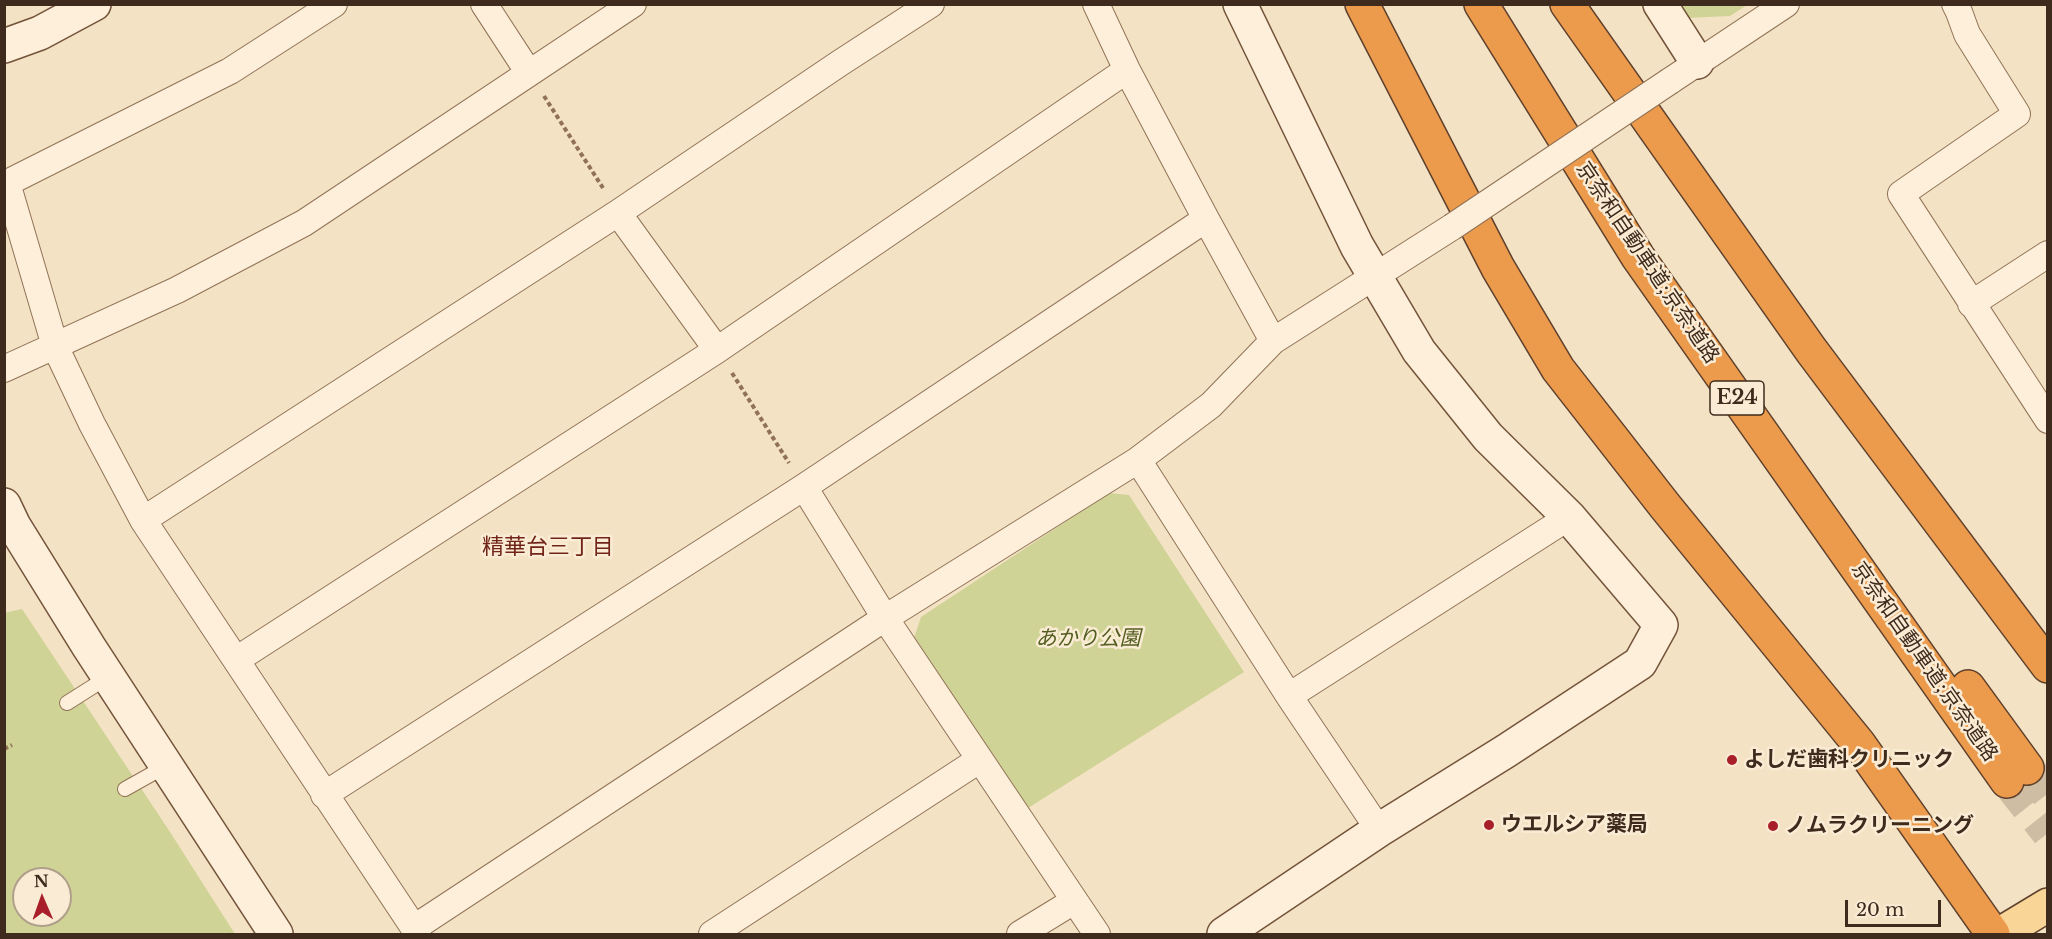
<!DOCTYPE html>
<html>
<head>
<meta charset="utf-8">
<style>
  body { margin:0 }
  #map { position:relative; width:2052px; height:939px; overflow:hidden; background:#f3e2c4; font-family:"Libre Baskerville",serif }
  canvas { display:block }
  .frame { position:absolute; inset:0; border:6px solid #3f2b1d; pointer-events:none }
  .north { position:absolute; left:12px; top:867px; width:60px; height:60px; box-sizing:border-box; background:#faecd4; border:2px solid #af9f8b; border-radius:50%; rotate:358deg; font-size:16px; font-weight:700; line-height:24px; text-align:center; color:#3f2b1d }
  .north::after { content:''; display:block; margin:auto; width:21px; height:27px; background:#a81f2a; clip-path:polygon(50% 0,100% 100%,50% 72%,0 100%) }
  .scale { position:absolute; left:1845px; top:900px; width:96px; height:27px; box-sizing:border-box; border:3px solid #3f2b1d; border-top:0; padding-left:8px; font-size:18px; line-height:21px; white-space:nowrap; color:#3f2b1d; -webkit-text-stroke:4px #faecd4; paint-order:stroke }
</style>
</head>
<body>
<div id="map">
<canvas width="2052" height="939"></canvas>
<div class="frame"></div>
<div class="north">N</div>
<div class="scale">20 m</div>
</div>
<script>
const ctx = document.querySelector('canvas').getContext('2d');
ctx.lineJoin = 'round';
function fillPath(path, color) {
  ctx.fillStyle = color;
  ctx.fill(path, 'evenodd');
}
function shape(rows) {
  const path = new Path2D();
  for (const r of rows) {
    path.moveTo(r[0], r[1]);
    for (let i = 2; i < r.length; i += 2) path.lineTo(r[i], r[i + 1]);
  }
  return path;
}
function stroke(path, color, width, dash) {
  ctx.strokeStyle = color;
  ctx.lineWidth = width;
  ctx.lineCap = dash ? 'butt' : 'round';
  ctx.setLineDash(dash || []);
  ctx.stroke(path);
}
function write(font, color, halo, rows, align = 'center') {
  ctx.font = font + ' "Libre Baskerville","Noto Sans JP",serif';
  ctx.lineWidth = 5;
  ctx.setLineDash([]);
  ctx.textBaseline = 'middle';
  ctx.strokeStyle = halo;
  ctx.fillStyle = color;
  for (const [text, x, y, turn = 0] of rows) {
    ctx.save();
    ctx.translate(x, y);
    ctx.rotate((+turn || 0) * Math.PI / 180);
    ctx.textAlign = isNaN(turn) ? turn : align;
    if (halo) ctx.strokeText(text, 0, 0);
    ctx.fillText(text, 0, 0);
    ctx.restore();
  }
}
fillPath(shape([
  [1677,5,1747,5,1730,16,1686,18],
  [1109,493,1129,495,1244,672,1028,808,914,638,921,617],
  [22,609,170,832,235,934,5,934,4,613],
  [24,879,60,879,60,915,24,915]
]), '#d0d396');
stroke(shape([
  [2027,768,2048,795],
  [2007,781,2048,833]
]), '#cfbda3', 33, [33, 16]);
const lane = shape([
  [67,703,108,677],
  [125,789,166,766]
]);
const street = shape([
  [334,4,230,71,7,183,55,346,92,424,143,520,418,934],
  [484,4,529,73],
  [1096,4,1127,70,1206,219,1273,341],
  [1955,4,1959,12,1967,34,2017,114,1901,194,2048,420],
  [1670,81,1786,4],
  [618,213,717,350],
  [1971,304,2048,254],
  [4,369,177,290,304,223,633,4],
  [1138,460,1289,696,1379,830],
  [804,487,885,618,1097,934],
  [143,520,618,213,840,63,931,4],
  [236,660,717,350,1127,70],
  [1289,696,1569,517],
  [324,795,804,487,1206,219],
  [414,928,885,618,1138,460,1211,405,1273,341,1452,227],
  [712,934,979,760],
  [1020,934,1074,901]
]);
const secondary = shape([
  [1660,4,1697,62],
  [4,46,40,33,94,4],
  [4,505,14,526,89,647,276,934],
  [1224,934,1379,830,1506,751,1640,663,1661,625,1569,517,1488,437,1419,351,1357,246,1240,4]
]);
const primary = shape([
  [2000,934,2048,905]
]);
const highway = shape([
  [1362,4,1498,268,1558,369,1665,506,1859,744,1993,934],
  [1481,4,1638,257,2007,781],
  [1567,4,1811,350,2048,666],
  [1968,687,2027,768]
]);
stroke(lane, '#917257', 16);
stroke(street, '#917257', 28);
stroke(secondary, '#73533a', 36);
stroke(primary, '#5e402c', 36);
stroke(highway, '#5e402c', 36);
stroke(shape([
  [544,96,603,188],
  [732,373,789,463],
  [4,749,12,745]
]), '#917257', 4, [4.5, 3]);
stroke(lane, '#fdefd9', 14);
stroke(street, '#fdefd9', 26);
stroke(secondary, '#fdefd9', 33);
stroke(primary, '#fad598', 33);
stroke(highway, '#ec9a4b', 33);
const streetBridge = shape([
  [1452,227,1670,81]
]);
stroke(streetBridge, '#917257', 28, []);
stroke(streetBridge, '#fdefd9', 26);
for (const [x, y, r, color] of [
  [1732,760,6,"#a81f2a"],
  [1489,825,6,"#a81f2a"],
  [1773,826,6,"#a81f2a"]
]) {
  const dot = new Path2D();
  dot.arc(x, y, r, 0, 2 * Math.PI);
  ctx.fillStyle = color;
  ctx.fill(dot);
  stroke(dot, '#faecd4', 2);
}
for (const [x, y, w] of [
  [1737,398,54]
]) {
  const box = new Path2D();
  box.roundRect(x - w / 2, y - 17, w, 34, 4.5);
  ctx.fillStyle = '#faecd4';
  ctx.fill(box);
  stroke(box, '#3f2b1d', 1.5);
}
write('bold 20px', '#3f2b1d', null, [
  ["E24",1737,398]
]);
write('21px', '#3f2b1d', '#faecd4', [
  ["京奈和自動車道;京奈道路",1647,263,56],
  ["京奈和自動車道;京奈道路",1924,662,55]
]);
write('italic 21px', '#535e21', '#faecd4', [
  ["あかり公園",1088,639]
]);
write('bold 21px', '#3f2b1d', '#faecd4', [
  ["よしだ歯科クリニック",1744,760],
  ["ウエルシア薬局",1501,825],
  ["ノムラクリーニング",1785,826]
], 'left');
write('22px', '#712417', '#faecd4', [
  ["精華台三丁目",548,548]
]);
</script>
</body>
</html>
